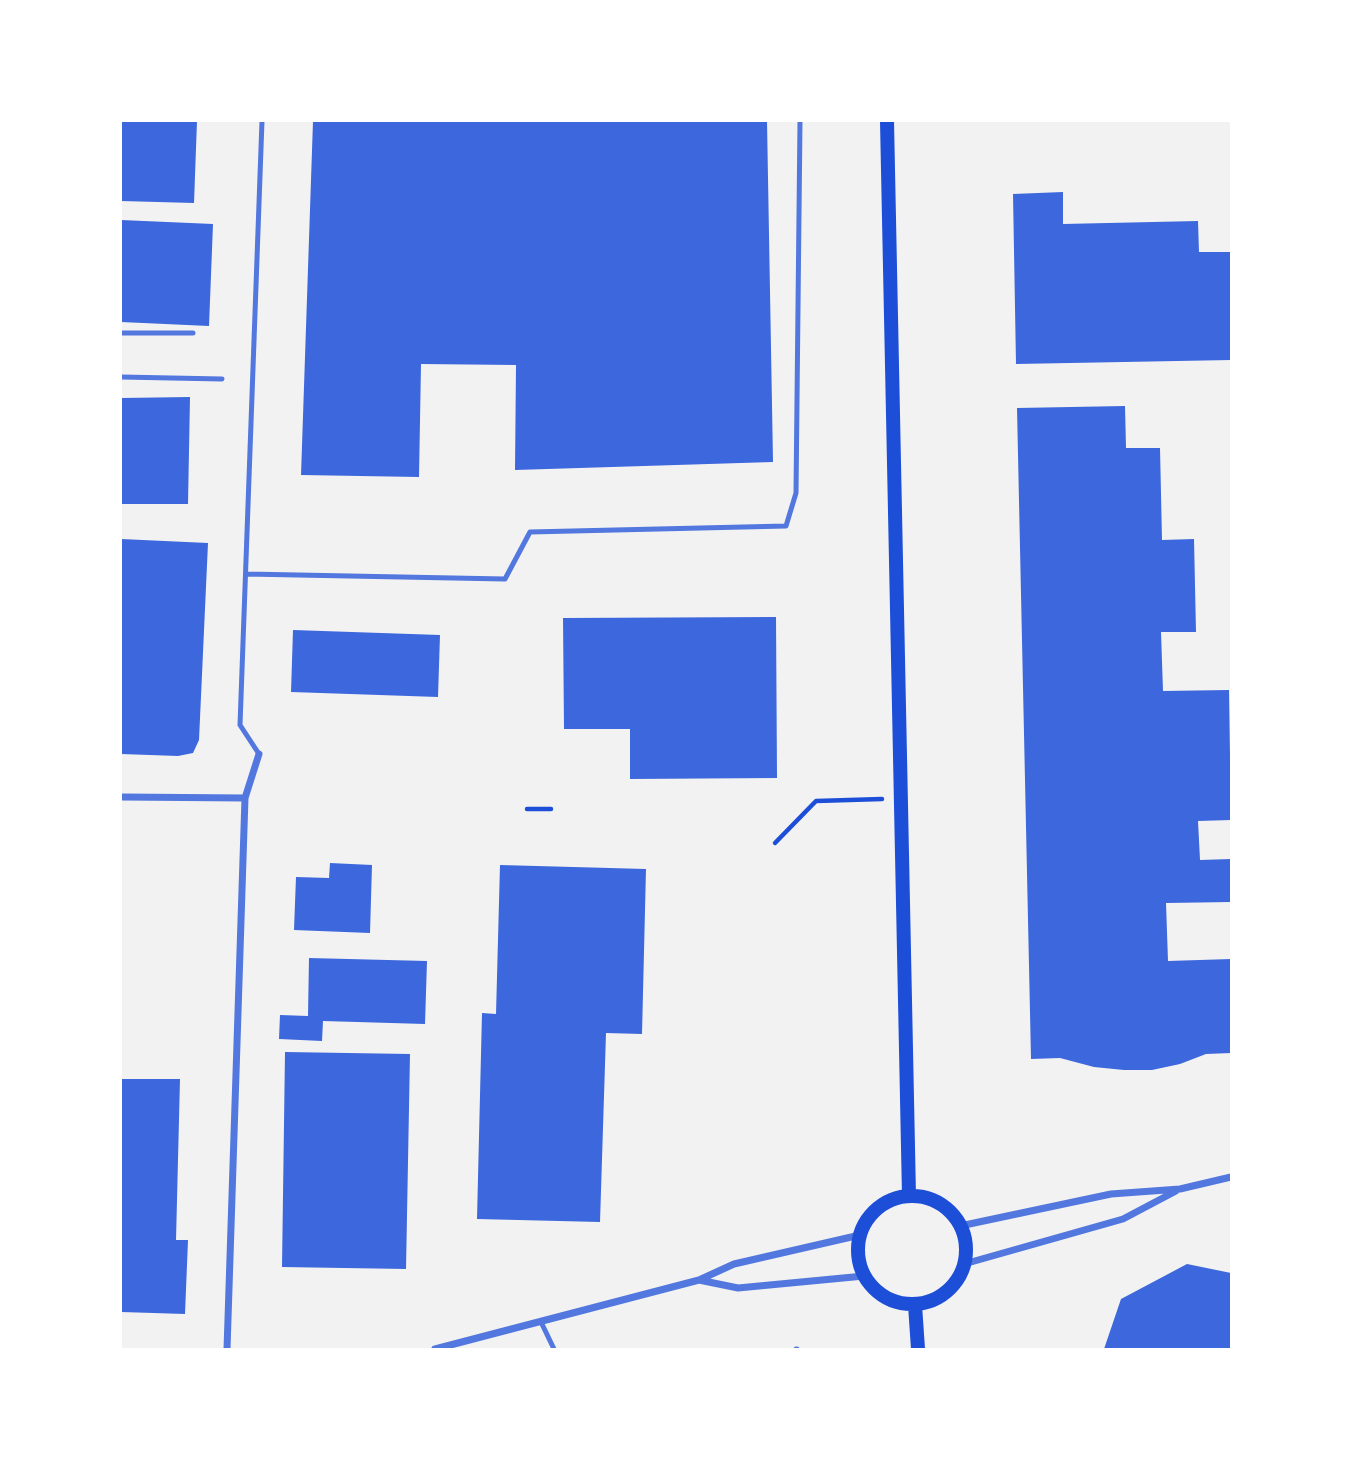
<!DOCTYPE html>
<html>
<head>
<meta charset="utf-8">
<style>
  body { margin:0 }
  #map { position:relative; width:1352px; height:1470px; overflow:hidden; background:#f2f2f2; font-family:"DM Sans",sans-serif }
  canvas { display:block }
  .frame { position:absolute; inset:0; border:122px solid #fff; pointer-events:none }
</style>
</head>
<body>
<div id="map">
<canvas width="1352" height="1470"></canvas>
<div class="frame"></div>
</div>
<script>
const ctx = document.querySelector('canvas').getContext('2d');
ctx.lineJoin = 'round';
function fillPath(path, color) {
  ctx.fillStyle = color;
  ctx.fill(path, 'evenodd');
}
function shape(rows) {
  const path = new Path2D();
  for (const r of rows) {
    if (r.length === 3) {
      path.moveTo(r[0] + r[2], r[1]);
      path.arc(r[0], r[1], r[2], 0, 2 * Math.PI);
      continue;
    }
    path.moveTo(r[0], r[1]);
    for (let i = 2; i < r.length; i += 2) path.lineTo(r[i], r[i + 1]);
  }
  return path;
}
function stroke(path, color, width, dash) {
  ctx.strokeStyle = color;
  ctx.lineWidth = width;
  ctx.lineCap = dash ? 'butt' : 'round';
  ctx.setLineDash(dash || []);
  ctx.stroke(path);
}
fillPath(shape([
  [121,121,197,121,194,203,121,201],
  [313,121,767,121,773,462,515,470,516,365,421,364,419,477,301,475],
  [1063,192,1063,224,1198,221,1199,252,1231,252,1231,360,1016,364,1013,194],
  [121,220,213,224,209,326,121,322],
  [190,397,188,504,121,504,121,398],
  [1125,406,1126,448,1160,448,1162,540,1194,539,1196,632,1161,632,1163,691,1229,690,1231,820,1198,821,1200,860,1231,859,1231,902,1166,903,1168,961,1231,959,1231,1053,1206,1054,1180,1064,1152,1070,1124,1070,1094,1067,1060,1058,1031,1059,1017,408],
  [121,539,208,543,199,740,193,753,178,756,121,754],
  [776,617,777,778,630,779,630,729,564,729,563,618],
  [293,630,440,635,438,697,291,692],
  [330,863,372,865,370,933,294,930,296,877,329,878],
  [500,865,646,869,642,1034,606,1033,600,1222,477,1219,482,1013,496,1014],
  [309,958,427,961,425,1024,323,1021,322,1041,279,1039,280,1015,308,1016],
  [285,1052,410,1054,406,1269,282,1267],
  [121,1079,180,1079,176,1240,188,1240,185,1314,121,1312],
  [1187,1264,1231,1273,1231,1349,1104,1349,1121,1299]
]), '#3d67dc');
stroke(shape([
  [527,809,551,809],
  [775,843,816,801,882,799]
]), '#1d4ed8', 4.5);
stroke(shape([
  [121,333,193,333],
  [121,377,222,379],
  [246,574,505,579,530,532,786,526,796,493,800,121],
  [259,754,240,725,262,121],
  [541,1322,554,1349],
  [796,1349,797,1349]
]), '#5277de', 5);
stroke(shape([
  [121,797,245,798],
  [960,1226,1111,1194,1180,1189,1231,1177],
  [964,1264,1123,1219,1176,1191],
  [699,1280,738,1288,864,1276],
  [227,1349,245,798,259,754],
  [435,1349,699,1280,734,1264,860,1235]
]), '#5277de', 7);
stroke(shape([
  [887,121,909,1196],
  [912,1250,54],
  [915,1305,918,1349]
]), '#1d4ed8', 14);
</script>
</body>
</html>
